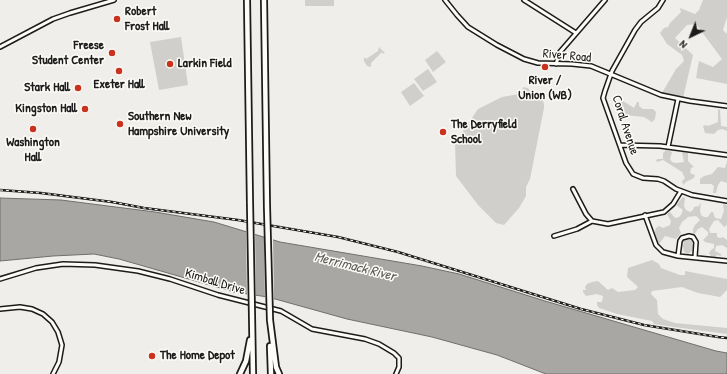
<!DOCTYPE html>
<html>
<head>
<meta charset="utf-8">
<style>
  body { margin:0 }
  #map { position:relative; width:727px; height:374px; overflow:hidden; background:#f0eeea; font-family:"Patrick Hand",sans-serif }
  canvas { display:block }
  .north { position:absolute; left:671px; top:16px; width:40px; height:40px; -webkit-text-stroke:3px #fdfcf7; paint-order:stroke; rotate:223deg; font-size:11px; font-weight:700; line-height:16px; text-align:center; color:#1c1c1c }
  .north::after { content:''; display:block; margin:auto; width:14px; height:18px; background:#1c1c1c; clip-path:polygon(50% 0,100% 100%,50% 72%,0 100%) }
</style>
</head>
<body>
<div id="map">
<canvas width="727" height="374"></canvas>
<div class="north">N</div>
</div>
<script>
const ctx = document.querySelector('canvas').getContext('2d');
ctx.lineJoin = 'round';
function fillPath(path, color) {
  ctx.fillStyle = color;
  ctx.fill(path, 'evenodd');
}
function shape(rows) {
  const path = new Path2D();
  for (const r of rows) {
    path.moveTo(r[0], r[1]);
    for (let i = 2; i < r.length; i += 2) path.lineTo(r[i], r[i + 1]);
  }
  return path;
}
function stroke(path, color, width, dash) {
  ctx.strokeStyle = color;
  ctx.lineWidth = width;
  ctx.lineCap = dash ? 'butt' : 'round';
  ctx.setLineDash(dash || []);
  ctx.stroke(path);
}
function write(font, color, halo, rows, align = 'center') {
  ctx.font = font + ' "Patrick Hand",sans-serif';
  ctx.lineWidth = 3;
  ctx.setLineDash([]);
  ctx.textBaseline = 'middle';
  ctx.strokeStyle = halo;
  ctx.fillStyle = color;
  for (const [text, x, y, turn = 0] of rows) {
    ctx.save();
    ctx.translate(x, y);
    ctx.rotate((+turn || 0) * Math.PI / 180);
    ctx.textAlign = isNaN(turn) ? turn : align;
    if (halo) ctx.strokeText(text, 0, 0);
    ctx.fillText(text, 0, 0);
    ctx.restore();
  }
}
fillPath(shape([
  [305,0,334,0,334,6,305,6],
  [703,0,727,0,727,17,723,30,727,34,727,84,696,78,699,61,713,67,722,59,696,24,687,25,675,38,693,55,683,98,662,93,676,69,684,61,682,55,667,44,660,33,664,28,668,27,670,23,681,12,680,8,695,14,699,10],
  [181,37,188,85,159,90,150,42],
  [379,47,385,53,383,54,382,52,371,63,371,67,367,66,364,61,364,57,366,59,378,51],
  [437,51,446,62,433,72,425,60],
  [428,69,437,82,423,91,414,79],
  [414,83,424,96,410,106,401,92],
  [523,87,528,88,536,99,541,95,544,104,544,108,530,179,526,187,526,196,519,208,504,225,496,223,478,205,456,176,455,143,478,109,502,97,519,94,522,91],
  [620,99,634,108,637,102,639,102,639,106,643,109,653,109,656,112,655,119,652,122,644,117,624,115,619,106],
  [718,109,720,110,721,126,727,127,727,131,722,129,718,130,714,134,705,133,703,126,706,125,708,126,718,122],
  [666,150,672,152,670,159,672,162,676,163,684,162,682,152,688,153,688,161,694,167,691,168,690,173,695,175,694,178,686,182,683,185,682,181,685,178,682,172,663,160,657,162,656,160,658,159,663,159,663,153],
  [727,162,727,183,721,181,718,185,716,193,713,193,714,186,711,184,700,184,700,179,704,176,712,174,718,167,725,168],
  [683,197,685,198,684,206,686,210,690,212,693,210,694,207,699,206,701,202,700,211,701,215,704,217,708,217,711,212,713,212,715,218,721,219,724,211,723,204,727,205,727,225,724,227,718,220,714,221,709,229,710,233,717,233,717,237,720,238,723,237,727,240,727,248,722,245,716,246,715,251,721,254,721,256,717,255,715,257,711,256,709,253,711,250,714,248,714,244,705,242,703,240,708,235,708,232,702,227,698,229,694,235,693,233,693,229,695,225,700,220,696,216,688,217,682,222,679,228,681,233,676,239,665,236,659,244,658,243,654,234,656,228,659,226,663,228,670,225,671,221,667,214,670,212,675,218,679,217,681,215,683,210,676,205],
  [688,239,692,241,693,246,692,251,688,254,684,252,683,246,684,241],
  [652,260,659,264,661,268,680,275,685,275,685,271,727,279,727,290,720,297,698,293,682,287,652,291,651,294,657,300,658,314,663,319,675,323,727,328,727,334,674,327,654,324,652,321,617,314,599,308,597,305,597,302,602,302,603,296,597,294,586,296,583,292,583,290,586,290,585,287,587,284,592,282,598,281,608,290,612,288,618,292,635,290,638,287,627,277,628,268]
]), '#d0cfcc');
const water = shape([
  [0,198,61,200,155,212,214,222,280,242,422,266,459,274,545,301,716,351,727,353,727,374,546,374,497,355,432,337,347,319,268,297,234,292,119,259,94,254,53,256,0,261,0,198]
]);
fillPath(water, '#a8a7a3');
stroke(water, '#706f6d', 1);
fillPath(shape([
  [246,230,255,232,256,297,247,296],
  [264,235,273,238,274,301,265,299]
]), '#f0eeea');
const minor = shape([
  [445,0,457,15,468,27,497,45,524,59,538,63,572,64,591,66,661,95,690,101,727,106],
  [524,0,576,33],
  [663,0,658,8,641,22,635,30,612,71,605,91,603,98,604,101,626,163,633,174,643,178,658,179,664,181,676,189,692,195,727,201],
  [0,47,53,19,70,13,114,0],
  [556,64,560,52,605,0],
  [620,145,660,146,727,155],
  [668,147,678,99],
  [573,189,586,214,592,221,608,224,664,212,673,204,681,191],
  [645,215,656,245,663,252,678,256,727,261],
  [554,236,577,229,592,221],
  [678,256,680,241,682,238,689,236,693,237,696,242,695,257],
  [0,279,36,268,63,264,95,265,138,271,170,279,218,295,281,311,312,329,365,339,379,344,394,353,399,358,399,367,396,374],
  [0,309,20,307,32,309,43,314,52,322,58,332,62,345,59,362,53,374]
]);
const highway = shape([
  [247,0,250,203],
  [264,0,267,207],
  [252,316,253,374],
  [270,320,276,367,279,374],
  [270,346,271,374],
  [240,374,246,361,250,340]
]);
stroke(minor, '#1c1c1c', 6);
stroke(highway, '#1c1c1c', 8);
stroke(minor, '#fdfcf7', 3);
stroke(highway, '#fdfcf7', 4.5);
const rail = shape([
  [0,190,41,193,112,202,144,208,238,220,338,237,398,252,581,309,644,325,718,337,727,338]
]);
stroke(rail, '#1c1c1c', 2.5);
stroke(rail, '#fdfcf7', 1, [3]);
const highwayBridge = shape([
  [250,203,252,316],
  [267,207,270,320]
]);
stroke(highwayBridge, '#1c1c1c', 8, []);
stroke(highwayBridge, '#fdfcf7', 4.5);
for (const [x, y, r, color] of [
  [117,19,4,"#c8321e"],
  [112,53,4,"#c8321e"],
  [170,64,4,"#c8321e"],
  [545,67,4,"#c8321e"],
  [119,71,4,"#c8321e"],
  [78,88,4,"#c8321e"],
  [85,109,4,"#c8321e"],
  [120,124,4,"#c8321e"],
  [33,129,4,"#c8321e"],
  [443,132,4,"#c8321e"],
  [152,356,4,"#c8321e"]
]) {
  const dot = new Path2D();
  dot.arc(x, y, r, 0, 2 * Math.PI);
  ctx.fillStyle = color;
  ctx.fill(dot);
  stroke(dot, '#fdfcf7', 1.5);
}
write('bold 13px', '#1c1c1c', '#fdfcf7', [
  ["Robert",125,12],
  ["Frost Hall",125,27],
  ["Freese",104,46,"right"],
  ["Student Center",104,61,"right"],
  ["Larkin Field",178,64],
  ["River /",545,81,"center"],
  ["Union (WB)",545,96,"center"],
  ["Exeter Hall",119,85,"center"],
  ["Stark Hall",70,88,"right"],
  ["Kingston Hall",77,109,"right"],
  ["Southern New",128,117],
  ["Hampshire University",128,132],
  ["The Derryfield",451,125],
  ["School",451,140],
  ["Washington",33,143,"center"],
  ["Hall",33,158,"center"],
  ["The Home Depot",160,356]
], 'left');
write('13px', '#1c1c1c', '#fdfcf7', [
  ["River Road",567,56,5],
  ["Coral Avenue",625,125,72],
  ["Kimball Drive",215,282,17]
]);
write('italic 14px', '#5b5b59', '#fdfcf7', [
  ["Merrimack River",355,267,14]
]);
</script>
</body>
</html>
